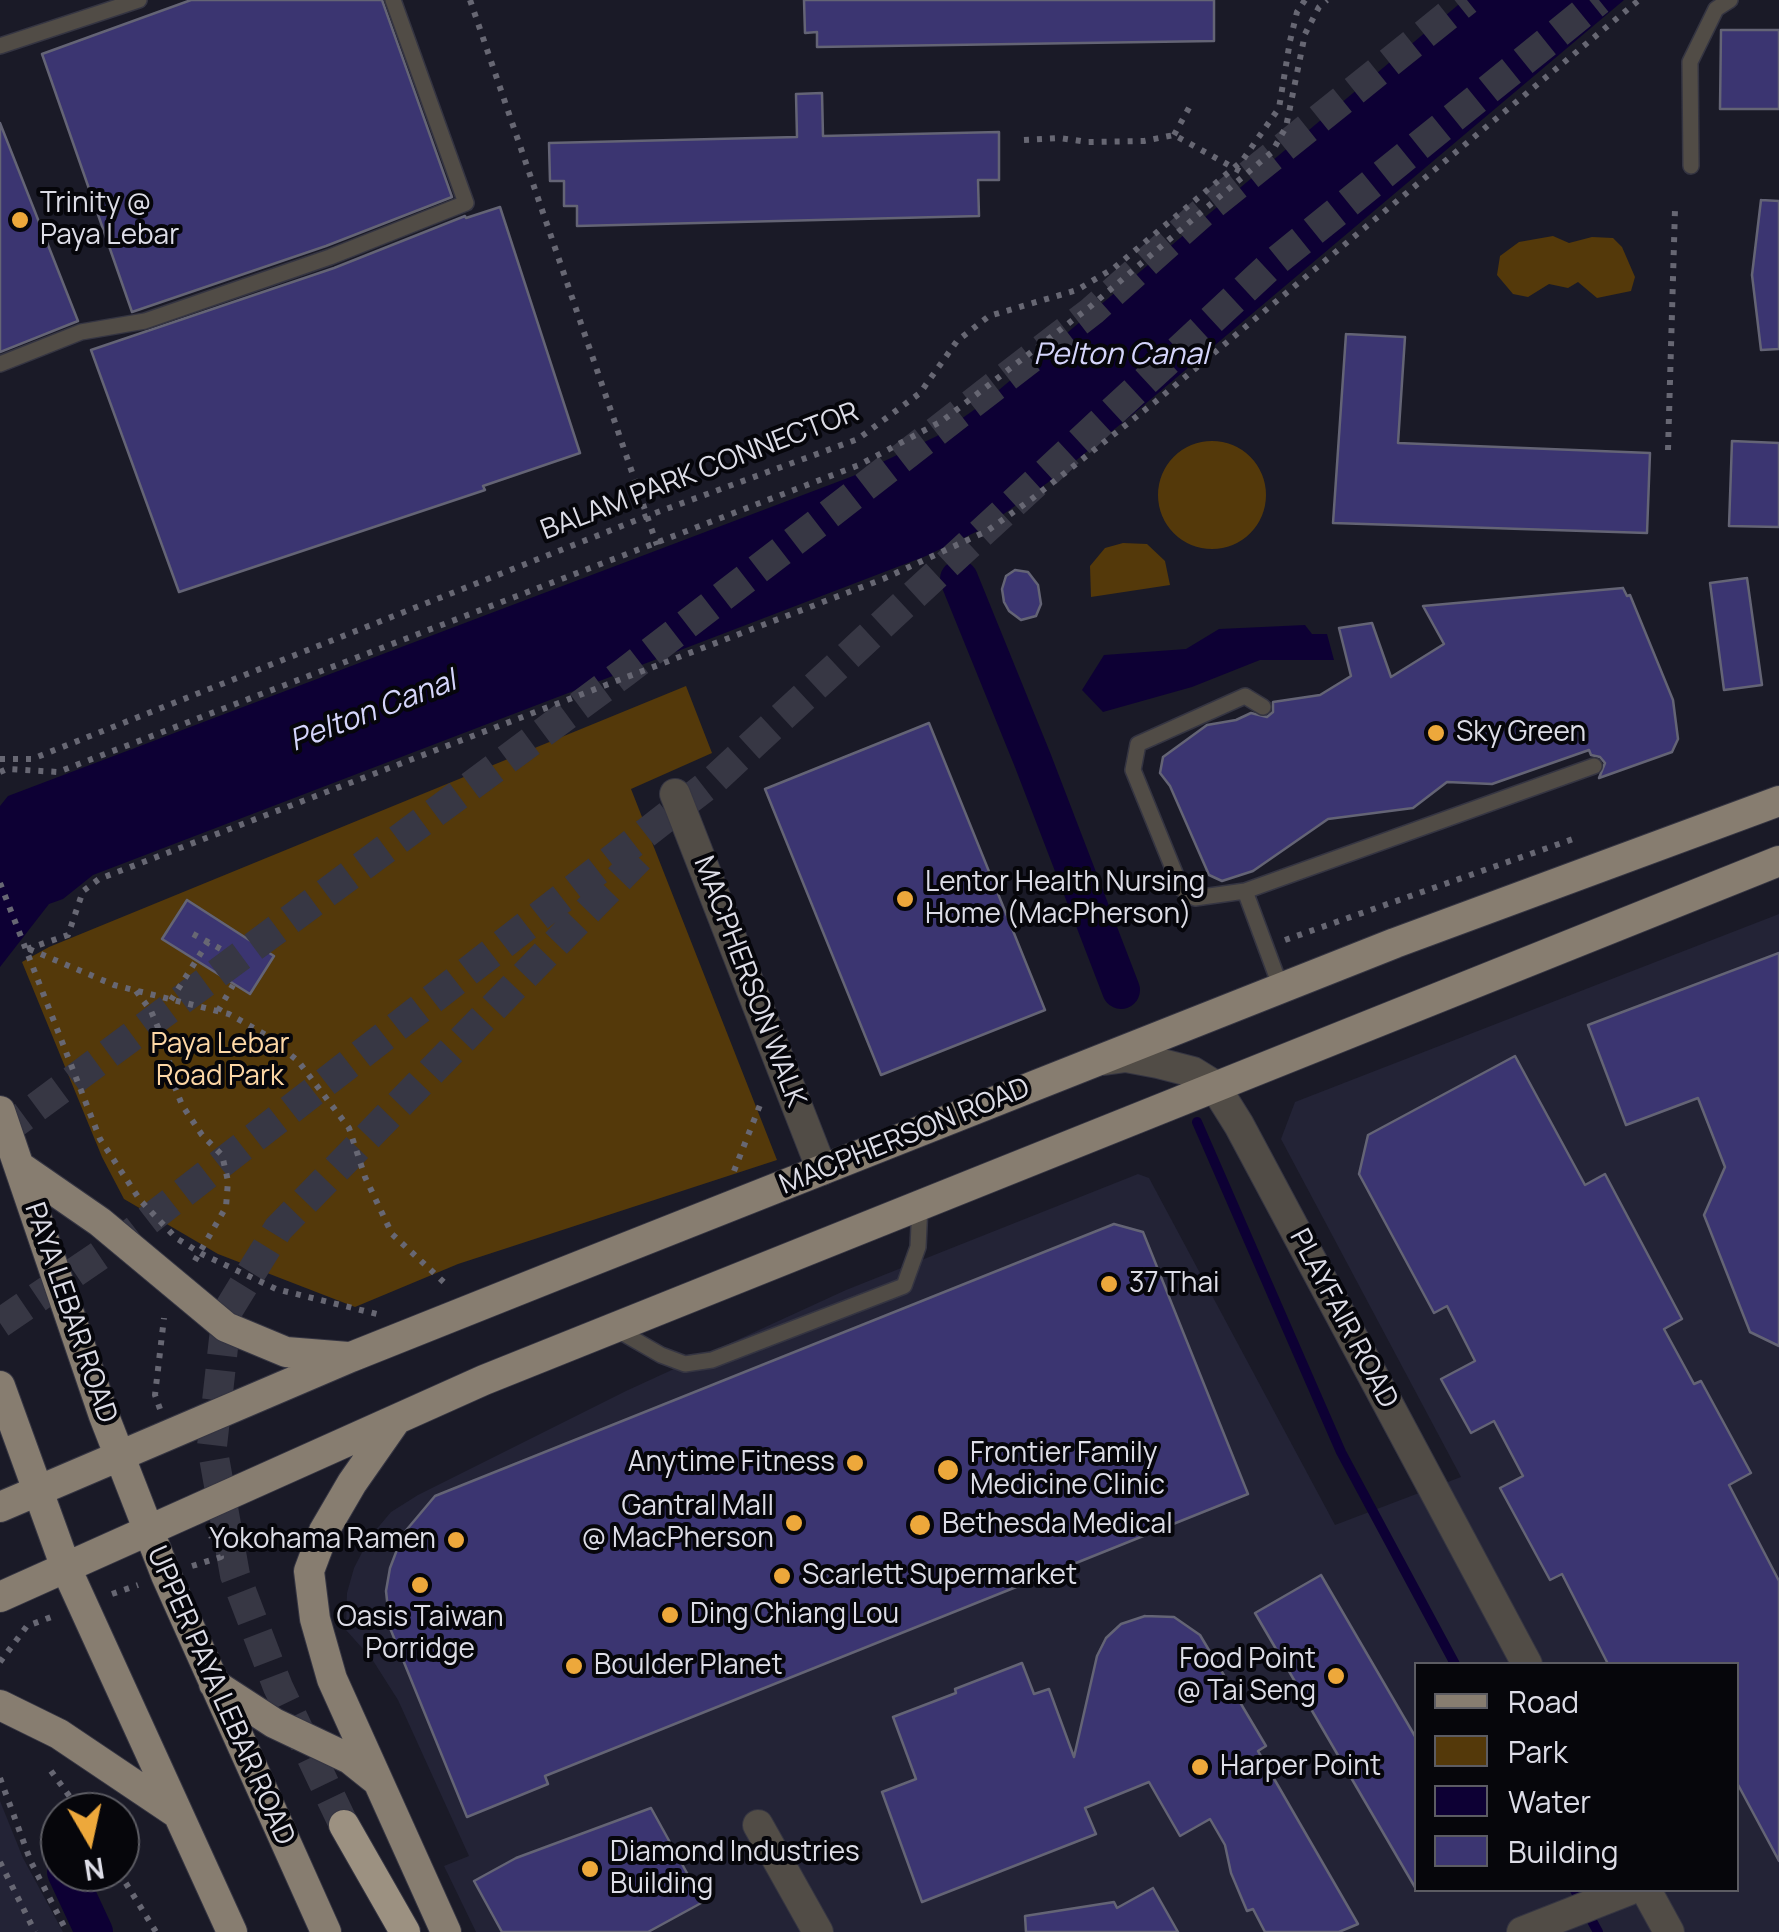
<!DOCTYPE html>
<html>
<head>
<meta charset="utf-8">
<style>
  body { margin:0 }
  #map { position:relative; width:1779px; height:1932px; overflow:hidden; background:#1a1a27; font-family:Manrope,sans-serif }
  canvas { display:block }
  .legend { position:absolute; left:1414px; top:1662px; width:325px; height:230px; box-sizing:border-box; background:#06060b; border:2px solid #5c5c63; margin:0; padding:12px 18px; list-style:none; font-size:30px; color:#dddde7 }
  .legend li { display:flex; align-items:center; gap:20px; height:50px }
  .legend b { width:50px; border:2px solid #5c5c63 }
  .north { position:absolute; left:40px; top:1792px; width:100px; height:100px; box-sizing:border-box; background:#06060b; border:2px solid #5c5c63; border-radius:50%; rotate:171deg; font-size:28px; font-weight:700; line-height:40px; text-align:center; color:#dddde7 }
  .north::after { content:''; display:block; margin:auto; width:35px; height:45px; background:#eda83b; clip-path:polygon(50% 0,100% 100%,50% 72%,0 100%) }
</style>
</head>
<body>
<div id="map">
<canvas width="1779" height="1932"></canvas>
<ul class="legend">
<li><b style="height:12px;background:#877d70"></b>Road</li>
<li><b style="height:28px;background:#54390a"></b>Park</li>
<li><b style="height:28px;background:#0d0034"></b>Water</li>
<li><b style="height:28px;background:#3b3571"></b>Building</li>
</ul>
<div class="north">N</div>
</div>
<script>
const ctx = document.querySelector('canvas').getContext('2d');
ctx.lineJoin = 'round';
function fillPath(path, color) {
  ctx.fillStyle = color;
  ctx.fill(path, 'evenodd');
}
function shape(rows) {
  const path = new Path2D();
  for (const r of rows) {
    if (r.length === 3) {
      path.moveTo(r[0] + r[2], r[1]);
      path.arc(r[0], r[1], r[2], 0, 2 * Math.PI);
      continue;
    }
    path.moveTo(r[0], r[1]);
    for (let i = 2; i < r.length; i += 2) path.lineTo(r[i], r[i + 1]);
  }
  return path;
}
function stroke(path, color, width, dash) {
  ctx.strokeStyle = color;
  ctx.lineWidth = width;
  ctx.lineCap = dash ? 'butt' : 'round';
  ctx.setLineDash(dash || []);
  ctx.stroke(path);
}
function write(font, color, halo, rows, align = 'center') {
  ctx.font = font + ' Manrope,sans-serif';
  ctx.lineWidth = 8;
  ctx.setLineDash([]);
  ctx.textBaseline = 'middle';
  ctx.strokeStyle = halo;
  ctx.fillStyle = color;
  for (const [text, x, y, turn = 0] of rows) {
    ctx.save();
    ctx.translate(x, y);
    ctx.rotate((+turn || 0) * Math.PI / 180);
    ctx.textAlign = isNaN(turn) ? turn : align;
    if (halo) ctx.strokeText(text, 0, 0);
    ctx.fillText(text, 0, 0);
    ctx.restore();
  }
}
fillPath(shape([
  [1779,914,1779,1932,476,1932,444,1866,469,1856,398,1700,372,1659,346,1630,347,1593,354,1568,370,1537,391,1512,418,1495,626,1391,846,1290,1138,1174,1149,1178,1335,1525,1461,1477,1281,1139,1295,1102],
  [1416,1664,1736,1664,1736,1890,1416,1890],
  [0,1801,23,1858,63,1932,0,1932]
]), '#232336');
fillPath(shape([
  [1553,236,1569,243,1592,237,1613,238,1622,247,1635,277,1631,291,1597,298,1578,282,1568,288,1549,284,1528,297,1513,294,1497,275,1500,256,1519,242],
  [1212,495,54],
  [1123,543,1147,544,1165,561,1170,585,1091,597,1090,566,1105,548],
  [686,686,712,753,631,789,777,1160,458,1264,355,1307,218,1254,124,1199,102,1157,22,962,49,947]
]), '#54390a');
fillPath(shape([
  [1464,0,1624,0,1144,405,1057,476,984,528,926,556,93,875,63,899,49,904,0,967,0,806,8,796,853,476,937,436,981,405],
  [1305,625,1312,634,1327,634,1334,660,1260,660,1192,687,1103,712,1082,690,1104,655,1186,649,1219,629]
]), '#0d0034');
stroke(shape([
  [1197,1122,1341,1452,1455,1664],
  [1575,1890,1598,1932]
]), '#0d0034', 10);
stroke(shape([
  [959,579,1033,761,1121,990],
  [66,1872,94,1932]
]), '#0d0034', 38);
const building = shape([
  [191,0,382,0,452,197,326,246,132,312,42,54,191,0],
  [804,0,1214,0,1214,41,817,47,817,32,805,33,804,0],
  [1721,30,1779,30,1779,109,1720,109,1721,30],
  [822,93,823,136,999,132,999,180,978,180,979,216,577,226,577,206,564,206,564,181,550,181,549,143,797,137,796,94,822,93],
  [0,123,78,321,0,352,0,123],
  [1761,200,1779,201,1779,349,1761,350,1752,275,1761,200],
  [500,207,580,453,483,486,485,490,179,592,91,350,334,268,465,216,466,218,500,207],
  [1346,334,1405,337,1398,443,1650,453,1647,533,1333,523,1346,334],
  [1732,441,1779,443,1779,527,1729,526,1732,441],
  [1015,570,1028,572,1038,585,1041,604,1036,616,1021,620,1009,611,1004,602,1002,589,1006,576,1015,570],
  [1747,578,1762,685,1724,690,1710,583,1747,578],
  [1623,588,1627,596,1630,595,1673,700,1678,739,1672,752,1599,778,1605,763,1600,757,1591,755,1589,750,1492,784,1447,782,1413,808,1328,819,1253,871,1222,881,1209,875,1170,786,1160,773,1163,757,1207,725,1236,720,1251,713,1267,717,1273,712,1273,702,1320,695,1351,676,1339,628,1372,623,1391,677,1444,644,1423,606,1623,588],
  [929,723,1045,1010,881,1075,765,789,929,723],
  [187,900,274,956,250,994,162,939,187,900],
  [1779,953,1779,1346,1750,1332,1704,1215,1725,1167,1698,1098,1626,1125,1588,1025,1779,953],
  [1515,1056,1585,1185,1605,1174,1682,1319,1664,1329,1694,1384,1701,1381,1751,1473,1729,1485,1779,1581,1779,1861,1736,1781,1736,1664,1608,1664,1562,1574,1550,1580,1500,1488,1523,1476,1494,1421,1471,1433,1441,1379,1475,1361,1447,1306,1434,1313,1359,1174,1368,1135,1515,1056],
  [1114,1224,1143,1232,1248,1494,545,1776,548,1784,467,1817,390,1628,386,1591,390,1568,403,1534,435,1496,1114,1224],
  [1321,1575,1416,1738,1416,1889,1255,1613,1321,1575],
  [1145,1616,1174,1617,1200,1635,1266,1746,1258,1751,1358,1924,1339,1932,1265,1932,1253,1909,1247,1911,1231,1873,1225,1845,1210,1819,1180,1836,1149,1782,1085,1808,1096,1834,922,1902,882,1792,916,1779,893,1717,956,1693,955,1689,1022,1663,1034,1694,1049,1689,1074,1757,1097,1656,1106,1638,1121,1624,1145,1616],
  [651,1808,703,1902,648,1932,502,1932,474,1881,516,1858,651,1808],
  [1153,1888,1178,1932,1026,1932,1025,1916,1114,1902,1117,1908,1153,1888]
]);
fillPath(building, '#3b3571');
stroke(building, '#646475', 2.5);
stroke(shape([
  [0,1134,625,672,1092,311,1202,213,1467,0],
  [0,1323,124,1239,714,780,1270,266,1599,0],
  [344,1825,278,1687,235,1575,212,1446,227,1312,278,1229,639,858]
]), '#373744', 30, [30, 15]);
const lane = shape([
  [0,46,139,0],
  [1691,166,1690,62,1716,9,1730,0],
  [0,364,81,332,145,321,330,257,466,203,393,0],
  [1263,707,1245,696,1138,744,1133,770,1181,888,1195,898,1245,891,1281,988],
  [1245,891,1594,766],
  [614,1328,661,1355,685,1364,712,1360,904,1286,918,1247,920,1205]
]);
const street = shape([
  [675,794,822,1170],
  [1104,1060,1126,1057,1158,1063,1193,1072,1214,1085,1239,1125,1527,1664],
  [758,1825,818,1932],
  [1646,1890,1669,1932],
  [1522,1932,1629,1890]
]);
const primary = shape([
  [0,1111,104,1416,166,1575,326,1932],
  [19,1166,100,1222,226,1327,286,1352,348,1357],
  [0,1386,66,1568,232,1932],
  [396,1420,352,1483,324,1531,309,1571,315,1619,332,1679,446,1932],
  [0,1507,351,1357,554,1276,1395,943,1779,801],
  [0,1597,484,1380,1779,861],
  [214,1684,274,1723,350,1759,375,1779],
  [0,1705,59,1734,175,1812]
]);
const highway = shape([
  [344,1825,405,1932]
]);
stroke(lane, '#353542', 18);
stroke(street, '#353542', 32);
stroke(primary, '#353542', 32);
stroke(highway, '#353542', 32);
stroke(shape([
  [470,0,657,545],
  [1174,135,1190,106],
  [1024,140,1060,138,1087,142,1144,141,1174,135,1245,174],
  [1668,450,1675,209],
  [0,759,32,759,647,516,858,439,920,393,957,341,989,316,1077,290,1114,268,1242,161,1279,108,1290,41,1297,12,1305,0],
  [0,772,7,769,58,772,859,465,942,421,1091,306,1272,152,1286,127,1305,34,1319,7,1327,0],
  [0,883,100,1139,140,1200,176,1238,202,1254,276,1289,377,1314],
  [193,934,208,942],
  [1285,940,1576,838],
  [27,949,68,935,83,891,99,879,883,579,987,531,1033,498,1155,402,1639,0],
  [29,949,114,985,229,1014,266,1035,298,1061,349,1128,365,1177,392,1234,449,1287],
  [136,991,151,1011,168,1051,171,1077,182,1105,202,1135,222,1155,228,1181,226,1207,193,1264],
  [171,1000,208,942,226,952],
  [218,1011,233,985],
  [734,1171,760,1105],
  [160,1409,155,1395,164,1318],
  [192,1566,221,1557,211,1536],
  [112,1594,138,1585],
  [0,1662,27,1626,54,1616],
  [51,1771,81,1812],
  [0,1778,31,1862,67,1932],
  [0,1862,35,1932],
  [119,1872,156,1932]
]), '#676773', 6, [5, 8]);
stroke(lane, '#514c46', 15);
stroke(street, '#514c46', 30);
stroke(primary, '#877d70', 30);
stroke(highway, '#9c9181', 30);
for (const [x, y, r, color] of [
  [20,220,10,"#eda83b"],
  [1436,733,10,"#eda83b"],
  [905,899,10,"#eda83b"],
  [1109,1284,10,"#eda83b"],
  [855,1463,10,"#eda83b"],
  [948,1470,12,"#eda83b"],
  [794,1523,10,"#eda83b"],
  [920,1525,12,"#eda83b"],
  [456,1540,10,"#eda83b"],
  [782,1576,10,"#eda83b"],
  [420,1585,10,"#eda83b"],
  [670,1615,10,"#eda83b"],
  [574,1666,10,"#eda83b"],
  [1336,1676,10,"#eda83b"],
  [1200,1767,10,"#eda83b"],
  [590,1869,10,"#eda83b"]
]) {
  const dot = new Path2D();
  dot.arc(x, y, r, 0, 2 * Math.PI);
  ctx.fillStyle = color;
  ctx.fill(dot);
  stroke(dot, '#06060b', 4);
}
write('28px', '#dddde7', '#06060b', [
  ["Trinity @",40,204],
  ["Paya Lebar",40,236],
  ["Sky Green",1456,733],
  ["Lentor Health Nursing",925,883],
  ["Home (MacPherson)",925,915],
  ["37 Thai",1129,1284],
  ["Frontier Family",970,1454],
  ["Medicine Clinic",970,1486],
  ["Anytime Fitness",835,1463,"right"],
  ["Gantral Mall",774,1507,"right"],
  ["@ MacPherson",774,1539,"right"],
  ["Bethesda Medical",942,1525],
  ["Yokohama Ramen",436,1540,"right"],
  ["Scarlett Supermarket",802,1576],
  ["Ding Chiang Lou",690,1615],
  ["Oasis Taiwan",420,1618,"center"],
  ["Porridge",420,1650,"center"],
  ["Food Point",1316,1660,"right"],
  ["@ Tai Seng",1316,1692,"right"],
  ["Boulder Planet",594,1666],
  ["Harper Point",1220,1767],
  ["Diamond Industries",610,1853],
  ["Building",610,1885]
], 'left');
write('28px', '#dddde7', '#06060b', [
  ["BALAM PARK CONNECTOR",700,472,-21],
  ["MACPHERSON WALK",749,982,69],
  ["MACPHERSON ROAD",905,1137,-22],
  ["PAYA LEBAR ROAD",70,1313,71],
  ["PLAYFAIR ROAD",1343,1319,62],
  ["UPPER PAYA LEBAR ROAD",220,1696,66]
]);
write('28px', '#fdd7a5', '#06060b', [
  ["Paya Lebar",220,1045],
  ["Road Park",220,1077]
]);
write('italic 30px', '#d5d5fb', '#06060b', [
  ["Pelton Canal",1121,356],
  ["Pelton Canal",373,712,-21]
]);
</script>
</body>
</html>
